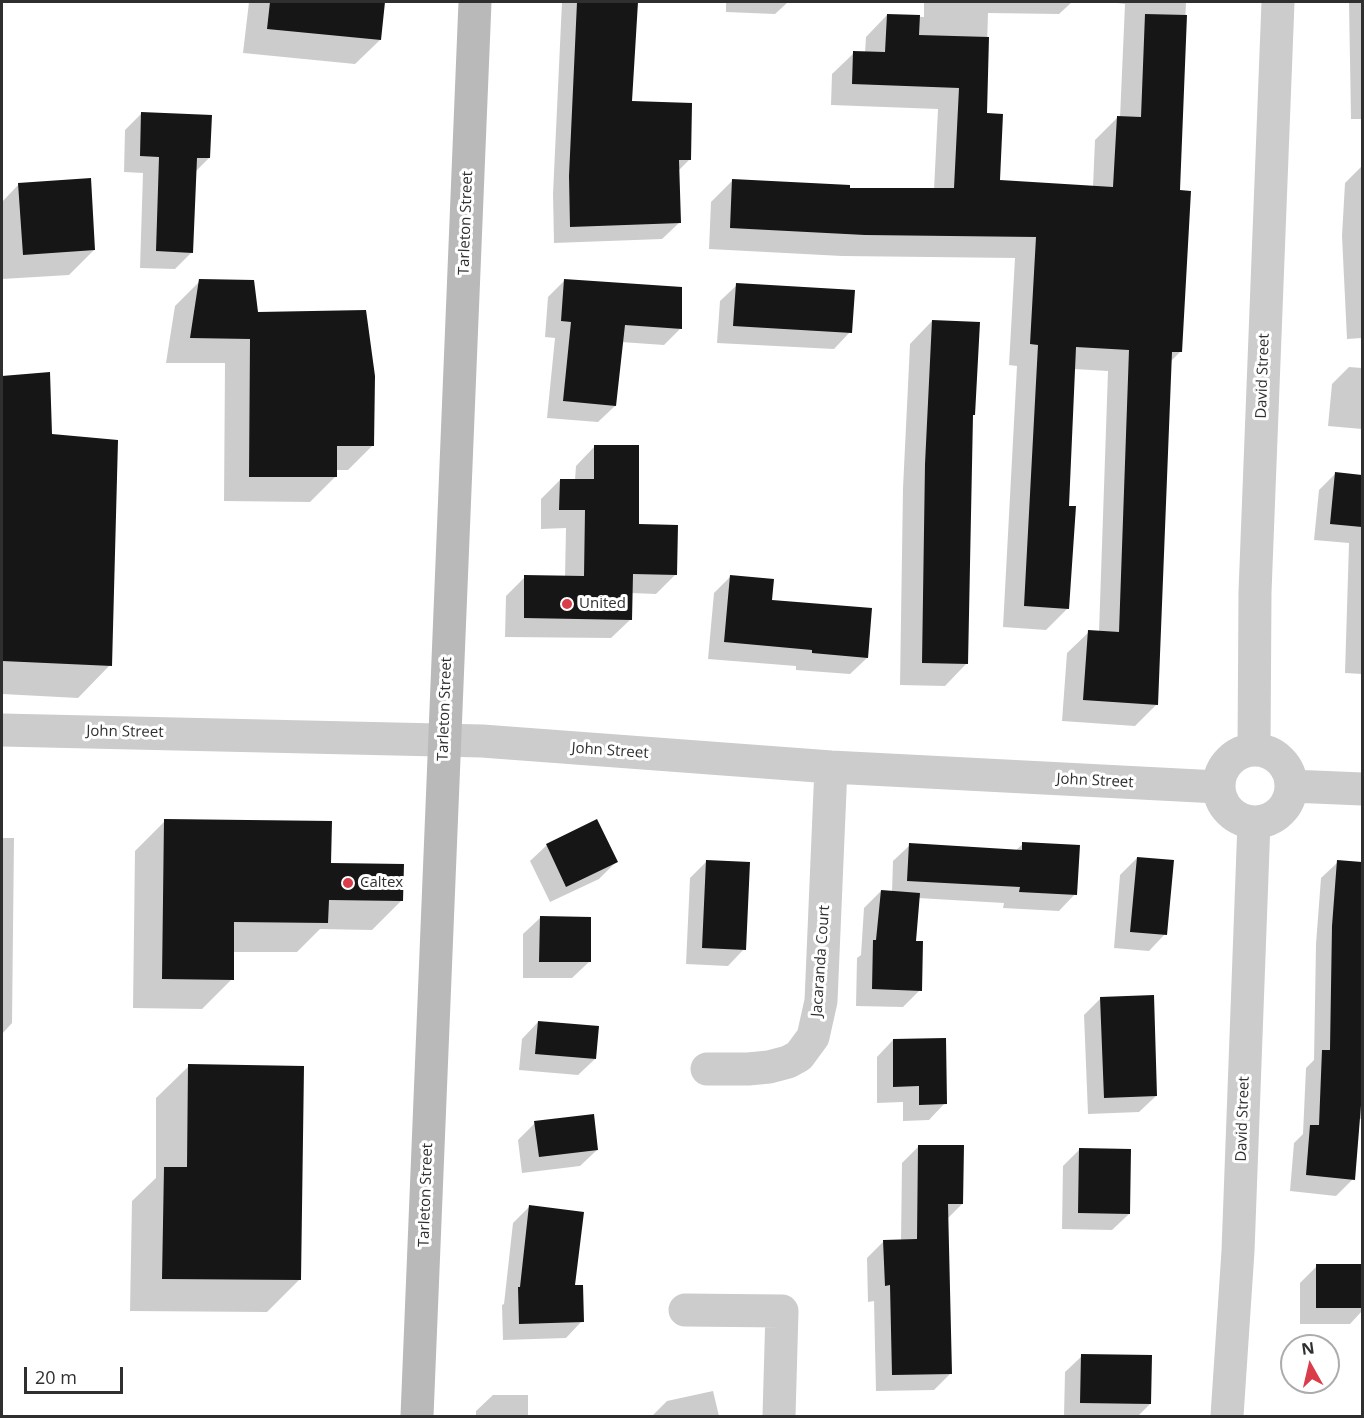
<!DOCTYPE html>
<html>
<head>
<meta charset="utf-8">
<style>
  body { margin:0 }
  #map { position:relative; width:1364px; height:1418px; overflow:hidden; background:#fff; font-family:"Open Sans",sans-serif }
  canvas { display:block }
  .frame { position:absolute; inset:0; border:3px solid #2f2f2f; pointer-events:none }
  .north { position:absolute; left:1280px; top:1334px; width:60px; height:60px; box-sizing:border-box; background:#fff; border:2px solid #acacac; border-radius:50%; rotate:352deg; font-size:16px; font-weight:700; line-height:24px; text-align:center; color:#2f2f2f }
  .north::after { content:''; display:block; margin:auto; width:21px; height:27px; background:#d93d49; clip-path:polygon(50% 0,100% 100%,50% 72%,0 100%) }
  .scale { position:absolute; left:24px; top:1367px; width:99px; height:27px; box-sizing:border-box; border:3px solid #2f2f2f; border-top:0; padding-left:8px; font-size:18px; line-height:21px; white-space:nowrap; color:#2f2f2f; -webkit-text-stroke:4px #fff; paint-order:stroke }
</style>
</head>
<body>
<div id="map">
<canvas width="1364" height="1418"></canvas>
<div class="frame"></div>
<div class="north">N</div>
<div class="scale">20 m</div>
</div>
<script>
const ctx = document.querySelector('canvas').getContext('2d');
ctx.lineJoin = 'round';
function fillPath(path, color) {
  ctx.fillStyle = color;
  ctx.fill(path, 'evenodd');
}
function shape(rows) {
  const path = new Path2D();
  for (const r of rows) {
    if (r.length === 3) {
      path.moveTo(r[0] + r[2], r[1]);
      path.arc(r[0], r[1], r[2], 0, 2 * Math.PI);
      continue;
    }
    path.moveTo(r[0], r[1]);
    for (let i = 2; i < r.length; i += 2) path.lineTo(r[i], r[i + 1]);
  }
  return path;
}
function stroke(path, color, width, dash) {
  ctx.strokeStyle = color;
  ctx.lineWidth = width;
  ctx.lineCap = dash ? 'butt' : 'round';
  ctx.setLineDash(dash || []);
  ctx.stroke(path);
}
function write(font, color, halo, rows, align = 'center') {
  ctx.font = font + ' "Open Sans",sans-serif';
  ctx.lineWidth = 6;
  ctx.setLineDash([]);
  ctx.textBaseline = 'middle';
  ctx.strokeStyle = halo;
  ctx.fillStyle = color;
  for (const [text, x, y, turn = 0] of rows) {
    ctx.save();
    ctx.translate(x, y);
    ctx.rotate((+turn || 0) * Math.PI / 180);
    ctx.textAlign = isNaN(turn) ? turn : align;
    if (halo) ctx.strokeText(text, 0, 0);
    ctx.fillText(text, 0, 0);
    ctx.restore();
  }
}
fillPath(shape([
  [249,2,384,2,380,40,355,64,243,53],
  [562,2,636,2,631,103,689,160,678,171,679,223,662,239,554,243,553,194],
  [726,2,788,2,775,14,726,12],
  [924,2,1072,2,1059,14,988,13,985,115,998,181,1093,187,1095,140,1117,118,1120,118,1125,4,1109,2,1186,2,1178,192,1180,352,1171,361,1157,704,1135,726,1062,721,1067,653,1089,632,1099,632,1108,371,1074,369,1067,507,1068,608,1046,630,1003,627,1017,366,1009,365,1015,258,842,256,709,249,711,202,733,180,849,189,934,190,938,109,831,105,832,74,854,53,865,53,866,37,887,15,924,17],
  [1349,2,1362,2,1362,119,1351,119],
  [142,113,209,158,195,172,192,252,175,269,140,268,143,173,124,172,125,130],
  [1362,166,1362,338,1347,339,1342,236,1345,183],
  [19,184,94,250,69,275,2,279,2,202],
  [200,281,257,313,373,445,348,470,335,470,335,477,310,502,224,501,225,363,166,363,175,306],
  [564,281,680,329,664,345,621,342,615,406,598,422,547,418,555,338,545,337,548,297],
  [737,285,850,332,834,349,717,343,720,301],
  [932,321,974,414,971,417,967,663,945,686,900,685,903,488,910,344],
  [1349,367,1362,368,1362,429,1328,426,1332,384],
  [49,374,51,436,110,665,78,698,2,694,2,378],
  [595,446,637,526,676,574,656,594,631,593,631,619,611,638,505,637,506,596,525,577,565,578,566,528,541,529,541,499,560,480,575,480,576,466],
  [1335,474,1362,476,1362,674,1345,673,1349,543,1314,540,1319,490],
  [731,576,770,601,867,658,850,674,796,670,796,666,708,659,714,593],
  [165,821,330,865,402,900,372,930,320,929,297,952,232,952,232,979,202,1009,133,1008,135,851],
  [2,838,14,838,12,1023,2,1034],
  [1023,844,1075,894,1059,911,1003,908,1004,903,918,898,915,942,920,990,903,1007,856,1006,857,958,861,955,864,908,881,891,892,892,893,861,910,845,1015,851],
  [547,845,616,862,599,879,550,902,530,861],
  [1137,858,1165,934,1149,951,1114,948,1120,875],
  [706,862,744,949,728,966,686,964,690,878],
  [1338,862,1362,864,1362,1119,1359,1119,1353,1179,1336,1196,1290,1191,1294,1143,1303,1134,1306,1068,1314,1060,1316,944,1321,878],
  [540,918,589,962,572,978,523,978,523,934],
  [1101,998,1156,1096,1139,1112,1088,1114,1084,1015],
  [538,1022,595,1059,578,1075,519,1070,522,1039],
  [893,1040,945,1103,929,1120,903,1121,903,1102,877,1103,877,1057],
  [189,1066,300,1279,267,1312,130,1311,132,1201,156,1178,156,1098],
  [535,1123,597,1150,580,1166,522,1173,518,1140],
  [919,1146,962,1204,947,1219,951,1373,934,1390,876,1391,874,1301,868,1302,867,1258,884,1241,901,1241,902,1163],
  [1080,1149,1129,1214,1112,1230,1062,1229,1063,1166],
  [529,1207,574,1287,582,1321,566,1338,503,1340,502,1305,504,1304,513,1223],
  [1317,1266,1362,1266,1362,1311,1350,1324,1300,1324,1300,1283],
  [1082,1356,1150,1404,1138,1416,1064,1416,1065,1372],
  [713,1391,719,1416,652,1416,667,1401],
  [493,1395,528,1395,528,1416,476,1416,476,1411]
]), '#0003');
fillPath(shape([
  [270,2,385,2,381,40,267,29],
  [577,2,638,2,632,101,692,103,691,160,679,160,681,223,570,227,569,176],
  [887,14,920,15,919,35,989,37,987,113,1003,114,1000,180,1113,187,1117,116,1141,117,1145,14,1187,15,1180,190,1191,191,1182,352,1172,352,1158,705,1083,700,1088,630,1119,632,1129,350,1076,347,1069,506,1076,506,1069,609,1024,606,1038,345,1030,344,1036,237,865,235,730,228,732,179,850,185,850,188,954,188,959,88,852,84,853,51,885,52],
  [141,112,212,115,210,158,197,158,193,253,156,251,159,157,140,156],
  [91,178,95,250,23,255,18,183],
  [199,279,254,280,258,312,366,310,375,376,374,446,337,446,337,477,249,477,250,339,190,338],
  [564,279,682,287,682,329,625,325,616,406,563,401,571,322,561,321],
  [736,283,855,290,852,333,733,326],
  [932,320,980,322,975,415,973,415,968,664,922,663,925,464],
  [50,372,52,434,118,440,112,666,2,661,2,376],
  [594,445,639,445,639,524,678,525,677,575,633,574,632,620,524,618,524,575,584,576,585,510,559,510,560,479,594,479],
  [1335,472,1362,475,1362,527,1330,524],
  [730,575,774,579,772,600,872,608,868,658,812,653,812,650,724,642],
  [164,819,332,821,331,863,404,864,403,901,329,900,328,923,234,922,234,980,162,979],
  [597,819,618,862,566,887,546,844],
  [1022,842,1080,845,1077,895,1019,892,1020,887,907,881,909,843,1022,850],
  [1137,857,1174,860,1167,935,1130,932],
  [706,860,750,862,746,950,702,948],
  [1337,860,1362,862,1362,1093,1355,1180,1306,1175,1310,1125,1319,1125,1322,1050,1330,1050,1332,926],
  [881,890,920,893,916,941,923,941,922,991,872,989,873,940,876,940],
  [540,916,591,917,591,962,539,962],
  [1154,995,1157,1096,1104,1098,1100,997],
  [538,1021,599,1026,596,1059,535,1054],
  [946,1038,947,1104,919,1105,919,1086,893,1087,893,1039],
  [188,1064,304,1066,301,1280,162,1279,164,1167,187,1167],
  [594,1114,598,1150,539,1157,534,1121],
  [918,1145,964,1145,963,1204,948,1204,952,1374,892,1375,890,1285,885,1286,883,1240,917,1239],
  [1079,1148,1131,1149,1130,1214,1078,1213],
  [529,1205,584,1212,575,1285,583,1285,584,1322,519,1324,518,1287,520,1287],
  [1316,1264,1362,1264,1362,1308,1316,1308],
  [1081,1354,1152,1355,1151,1404,1080,1403]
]), '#161616');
stroke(shape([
  [2,730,482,741,831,767,1218,787],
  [1254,750,1255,592,1278,2],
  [1255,786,36],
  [1291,786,1362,789],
  [707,1069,748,1069,769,1067,788,1062,799,1056,813,1037,821,1001,831,767],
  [685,1310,782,1311,779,1416],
  [1227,1416,1238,1251,1254,822]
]), '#ccc', 33);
stroke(shape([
  [417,1416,475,2]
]), '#b9b9b9', 33);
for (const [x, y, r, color] of [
  [567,604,6,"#d93d49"],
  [348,883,6,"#d93d49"]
]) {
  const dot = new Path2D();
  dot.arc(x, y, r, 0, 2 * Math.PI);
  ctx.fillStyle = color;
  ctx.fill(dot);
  stroke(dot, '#fff', 2);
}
write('15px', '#2f2f2f', '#fff', [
  ["Tarleton Street",466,223,-88],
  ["David Street",1263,376,-88],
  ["Tarleton Street",445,709,-88],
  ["John Street",125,732,1],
  ["John Street",610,751,4],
  ["John Street",1095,781,3],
  ["Jacaranda Court",821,961,-86],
  ["David Street",1243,1119,-88],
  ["Tarleton Street",426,1195,-88]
]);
write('15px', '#2f2f2f', '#fff', [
  ["United",579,604],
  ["Caltex",360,883]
], 'left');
</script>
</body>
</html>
